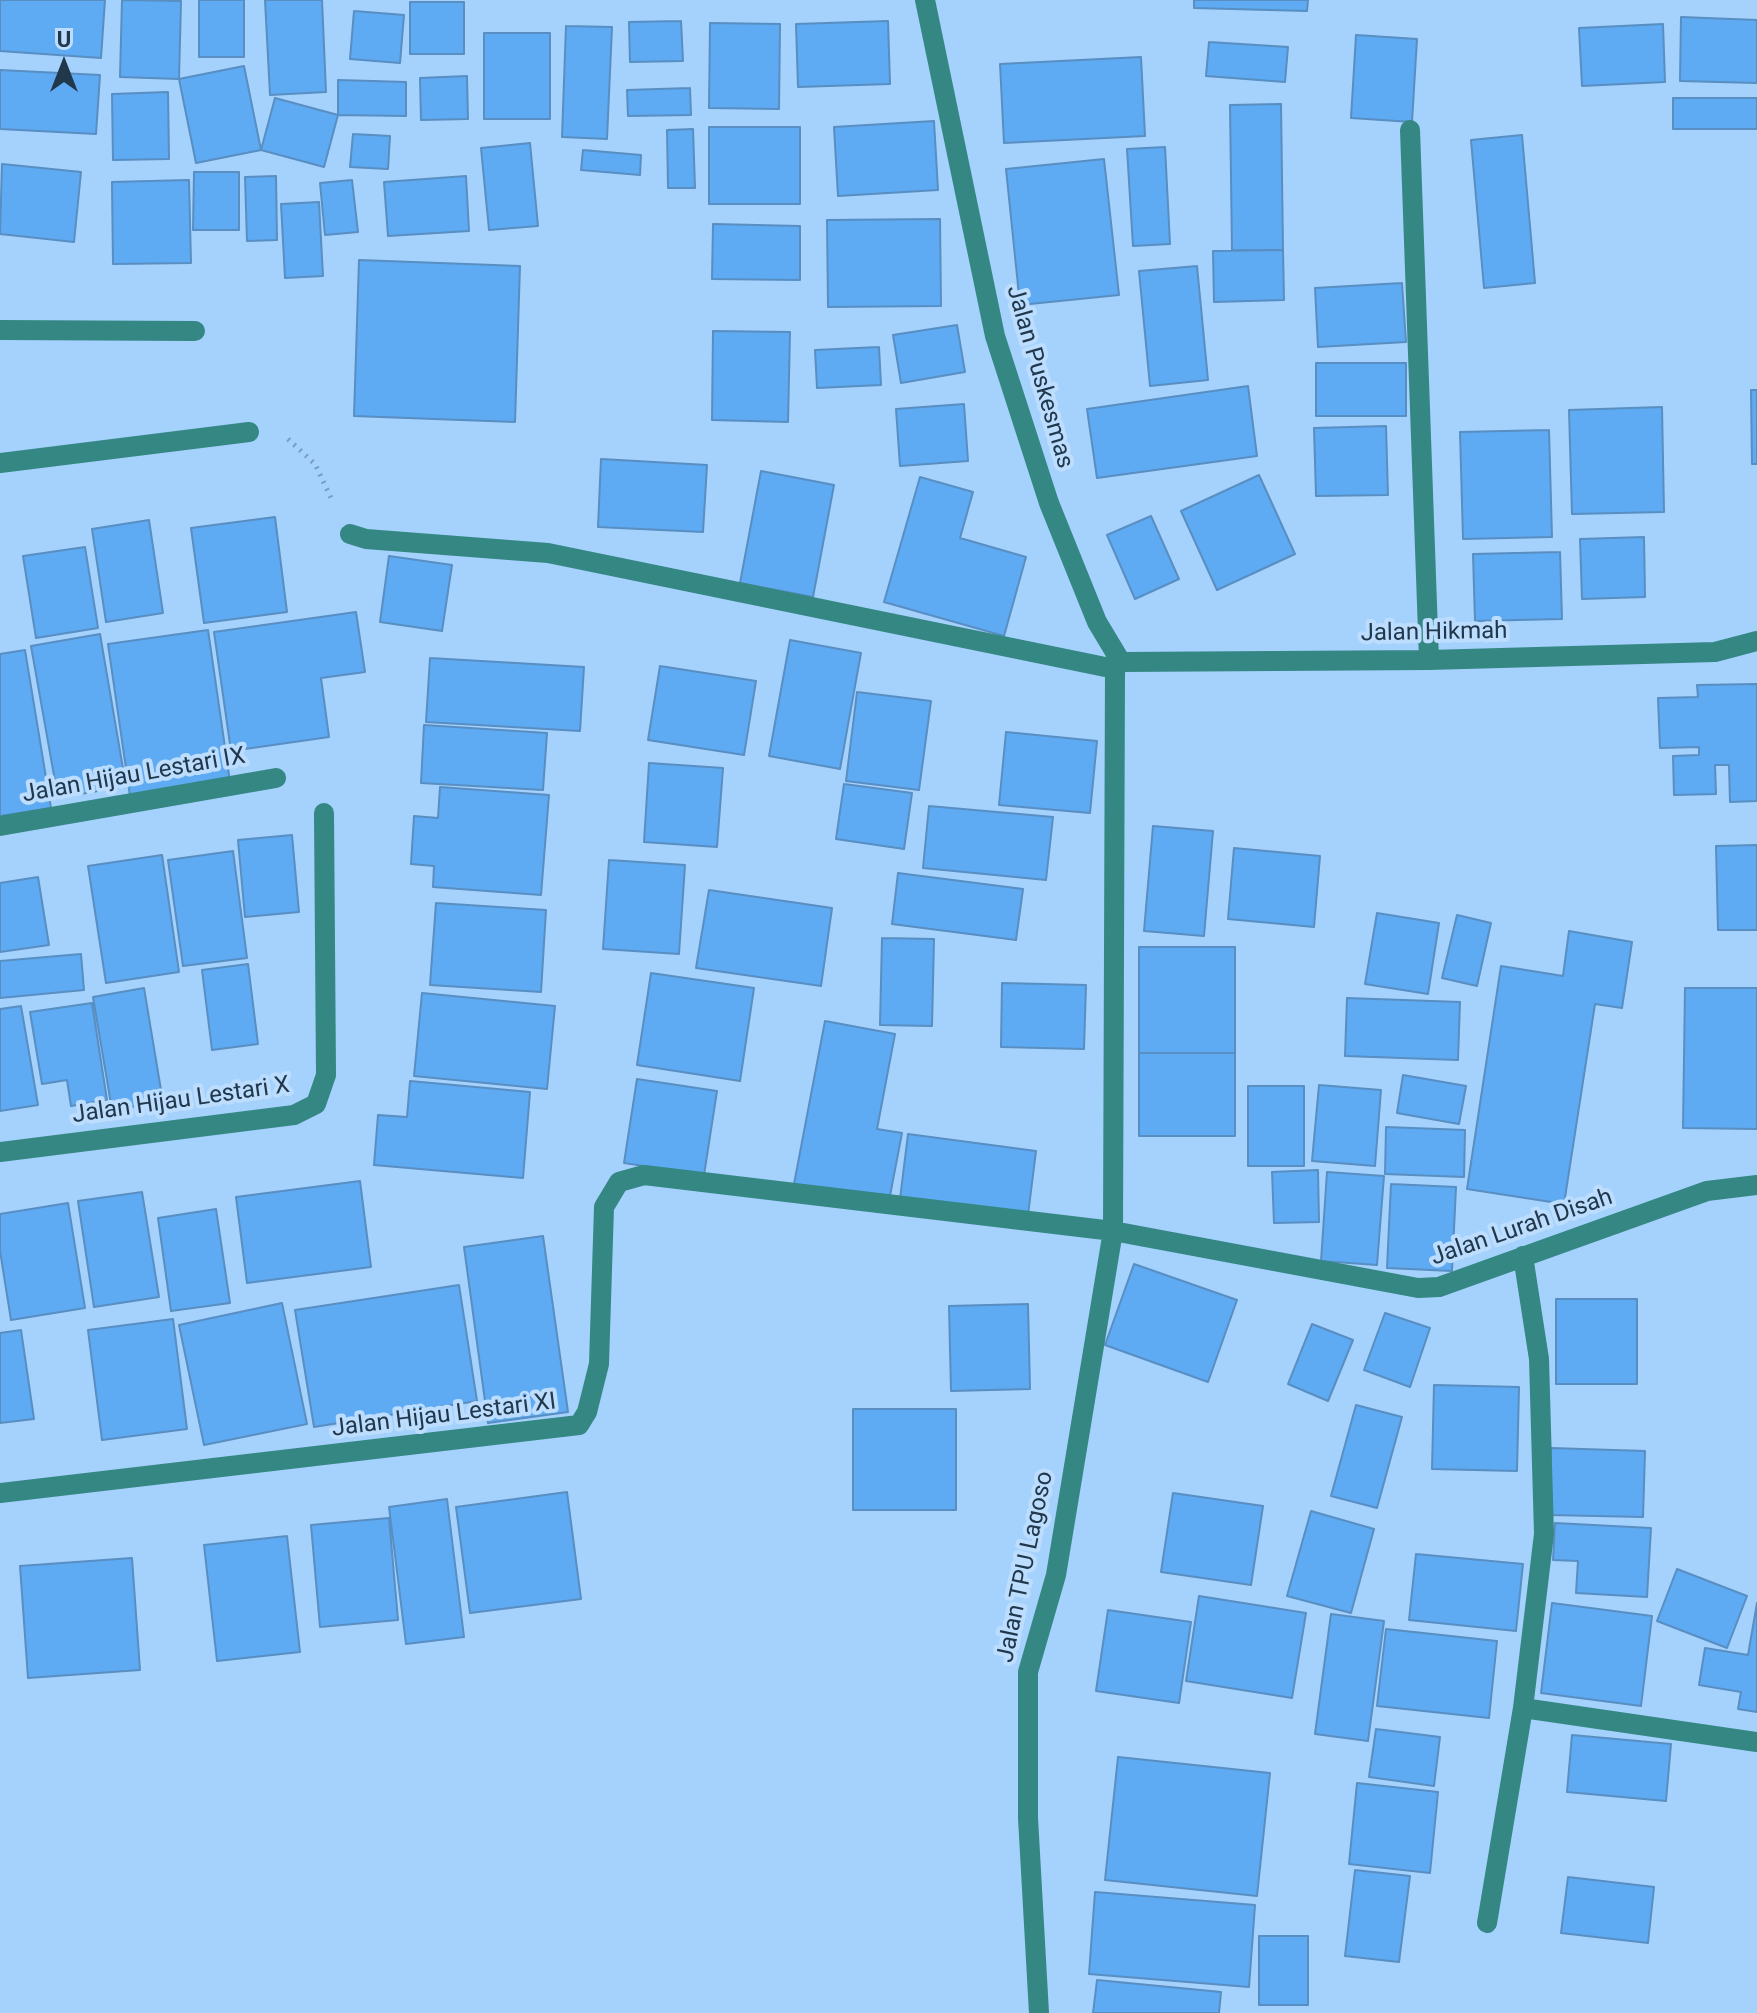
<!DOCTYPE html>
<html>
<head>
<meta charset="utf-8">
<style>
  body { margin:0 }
  #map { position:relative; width:1757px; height:2013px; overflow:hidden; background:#a5d1fd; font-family:Roboto,sans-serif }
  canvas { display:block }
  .north { position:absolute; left:24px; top:24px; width:80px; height:80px; -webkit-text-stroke:6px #bcddfe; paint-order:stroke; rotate:0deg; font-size:22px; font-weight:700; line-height:32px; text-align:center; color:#20374c }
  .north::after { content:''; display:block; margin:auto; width:28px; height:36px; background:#20374c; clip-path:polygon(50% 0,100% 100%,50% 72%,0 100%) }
</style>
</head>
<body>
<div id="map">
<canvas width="1757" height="2013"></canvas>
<div class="north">U</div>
</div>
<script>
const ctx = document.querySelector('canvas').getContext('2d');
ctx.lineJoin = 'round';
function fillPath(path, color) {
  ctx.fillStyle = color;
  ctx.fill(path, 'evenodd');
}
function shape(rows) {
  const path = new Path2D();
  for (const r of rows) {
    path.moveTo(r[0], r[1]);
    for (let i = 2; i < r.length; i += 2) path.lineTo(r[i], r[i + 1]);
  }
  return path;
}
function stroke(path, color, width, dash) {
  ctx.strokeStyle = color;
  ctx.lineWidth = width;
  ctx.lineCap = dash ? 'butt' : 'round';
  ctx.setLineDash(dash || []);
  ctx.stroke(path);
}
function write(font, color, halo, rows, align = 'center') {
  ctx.font = font + ' Roboto,sans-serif';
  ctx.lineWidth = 8;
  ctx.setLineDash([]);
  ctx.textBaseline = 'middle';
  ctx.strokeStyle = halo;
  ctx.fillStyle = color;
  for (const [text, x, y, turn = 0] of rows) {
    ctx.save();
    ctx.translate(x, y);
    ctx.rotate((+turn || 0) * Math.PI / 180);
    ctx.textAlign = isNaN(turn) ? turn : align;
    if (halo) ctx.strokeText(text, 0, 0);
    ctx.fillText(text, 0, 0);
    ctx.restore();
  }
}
const building = shape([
  [0,0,105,0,101,58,0,51,0,0],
  [122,0,181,1,179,79,120,77,122,0],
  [199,0,244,0,244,57,199,57,199,0],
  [265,0,322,0,326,92,270,95,265,0],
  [1194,0,1308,0,1307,11,1194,8,1194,0],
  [410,2,464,2,464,54,410,54,410,2],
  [354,11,404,15,400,63,350,59,354,11],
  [1681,17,1757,20,1757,83,1680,81,1681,17],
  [681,21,683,61,630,62,629,22,681,21],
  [888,21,890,84,798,87,796,24,888,21],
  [710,23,780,24,779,109,709,108,710,23],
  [1663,24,1665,82,1582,86,1579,28,1663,24],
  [566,26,612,27,607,139,562,137,566,26],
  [484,33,550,33,550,119,484,119,484,33],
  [1356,35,1417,39,1412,122,1351,118,1356,35],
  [1209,42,1288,47,1285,82,1206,76,1209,42],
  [1141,57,1145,136,1004,143,1000,64,1141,57],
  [244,66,261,150,196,163,179,79,244,66],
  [0,70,100,75,96,134,0,129,0,70],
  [467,76,468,119,421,120,420,78,467,76],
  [338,80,406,82,406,116,338,115,338,80],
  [690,88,691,115,628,116,627,90,690,88],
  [168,92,169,159,113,160,112,94,168,92],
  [275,98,338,115,324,167,261,150,275,98],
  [1673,98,1757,98,1757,129,1673,129,1673,98],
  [1281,104,1283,250,1232,250,1230,105,1281,104],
  [934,121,938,190,838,196,834,127,934,121],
  [709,127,800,127,800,204,709,204,709,127],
  [693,129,695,188,668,188,667,130,693,129],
  [353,134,390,136,388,169,350,167,353,134],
  [1522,135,1535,283,1484,288,1471,140,1522,135],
  [530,143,538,226,489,230,481,148,530,143],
  [1165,147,1170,244,1133,246,1127,149,1165,147],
  [583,150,641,155,640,175,581,170,583,150],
  [1104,159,1119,295,1020,305,1006,169,1104,159],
  [2,164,81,172,74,242,0,234,2,164],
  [194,172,239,172,239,230,193,230,194,172],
  [276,176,277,240,247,241,245,177,276,176],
  [466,176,469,231,388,236,384,182,466,176],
  [189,180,191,263,113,264,112,182,189,180],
  [352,180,358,232,325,235,320,183,352,180],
  [319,202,323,276,285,278,281,204,319,202],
  [940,219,941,306,828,307,827,220,940,219],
  [713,224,800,226,800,280,712,279,713,224],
  [1283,250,1284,300,1214,302,1213,251,1283,250],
  [359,260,520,266,515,422,354,416,359,260],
  [1197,266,1208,380,1150,386,1139,271,1197,266],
  [1402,283,1406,342,1318,347,1315,288,1402,283],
  [957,325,965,372,901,383,893,335,957,325],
  [713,331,790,332,788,422,712,420,713,331],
  [879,347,881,385,817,388,815,350,879,347],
  [1316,363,1406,363,1406,416,1316,416,1316,363],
  [1248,386,1257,456,1097,478,1087,409,1248,386],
  [1751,390,1757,390,1757,464,1752,464,1751,390],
  [964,404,968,461,900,466,896,409,964,404],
  [1662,407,1664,512,1572,514,1569,410,1662,407],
  [1386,426,1388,495,1316,496,1314,428,1386,426],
  [1549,430,1552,537,1463,539,1460,432,1549,430],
  [601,459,707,465,703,532,598,527,601,459],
  [761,471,834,485,813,597,740,583,761,471],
  [1259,475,1295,554,1217,590,1181,511,1259,475],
  [920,477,973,492,960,538,1026,557,1004,636,884,602,920,477],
  [1151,516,1179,579,1135,599,1107,535,1151,516],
  [275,517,287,612,204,623,191,528,275,517],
  [149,520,163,613,106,622,92,529,149,520],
  [1644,537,1645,597,1582,599,1580,539,1644,537],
  [85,547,98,628,36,638,23,556,85,547],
  [1560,552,1562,619,1475,621,1473,554,1560,552],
  [389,556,452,565,442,631,380,622,389,556],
  [356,612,365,672,321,678,329,737,231,751,214,632,356,612],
  [208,630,230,782,130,796,108,644,208,630],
  [100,634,126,786,58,798,31,646,100,634],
  [790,640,861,653,840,769,769,756,790,640],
  [25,650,51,808,0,816,0,654,25,650],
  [430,658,584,667,580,731,426,722,430,658],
  [660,666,756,681,744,755,648,740,660,666],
  [1757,684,1757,801,1730,802,1729,765,1715,765,1716,794,1674,795,1673,756,1699,755,1699,747,1660,748,1658,698,1698,697,1697,685,1757,684],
  [857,692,931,701,919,790,846,781,857,692],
  [424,725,547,733,543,790,421,783,424,725],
  [1006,732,1097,741,1090,813,999,805,1006,732],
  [649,763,723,768,717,847,644,842,649,763],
  [844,784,912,793,904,849,836,839,844,784],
  [440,787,549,795,541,895,433,887,434,866,411,864,414,816,438,818,440,787],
  [929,806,1053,817,1046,880,923,868,929,806],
  [1153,826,1213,831,1204,936,1144,931,1153,826],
  [292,835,299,912,245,917,238,840,292,835],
  [1757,845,1757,930,1718,930,1716,846,1757,845],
  [1234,848,1320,856,1314,927,1228,919,1234,848],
  [233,851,247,958,183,966,168,860,233,851],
  [162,855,179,972,106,983,88,866,162,855],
  [609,860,685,865,679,954,603,949,609,860],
  [898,873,1023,889,1016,940,892,924,898,873],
  [38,877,49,945,0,952,0,883,38,877],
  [709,890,832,908,821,986,696,968,709,890],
  [436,903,546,910,541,992,430,985,436,903],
  [1377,913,1439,923,1428,994,1365,984,1377,913],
  [1457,915,1491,923,1477,986,1442,978,1457,915],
  [1569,931,1632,942,1622,1008,1595,1004,1564,1204,1467,1189,1501,966,1563,976,1569,931],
  [882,938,934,939,932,1026,880,1025,882,938],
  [1139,947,1235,947,1235,1053,1139,1053,1139,947],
  [81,954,84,990,0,998,0,961,81,954],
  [248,964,258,1044,212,1050,202,970,248,964],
  [651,973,754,988,740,1081,637,1065,651,973],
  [1002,983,1086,985,1084,1049,1001,1047,1002,983],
  [144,988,163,1102,112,1110,93,997,144,988],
  [1685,988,1757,988,1757,1129,1683,1128,1685,988],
  [422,993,555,1006,547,1089,414,1076,422,993],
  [1347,998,1460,1002,1458,1060,1345,1056,1347,998],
  [92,1003,107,1100,71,1106,67,1080,42,1084,30,1012,92,1003],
  [21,1006,38,1105,0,1111,0,1009,21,1006],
  [825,1021,895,1034,877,1129,902,1133,889,1201,794,1184,825,1021],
  [1139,1053,1235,1053,1235,1136,1139,1136,1139,1053],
  [1403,1075,1466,1086,1459,1124,1397,1113,1403,1075],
  [637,1079,717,1091,704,1175,624,1163,637,1079],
  [410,1081,530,1092,523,1178,374,1165,378,1115,407,1117,410,1081],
  [1319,1085,1381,1090,1375,1166,1312,1161,1319,1085],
  [1248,1086,1304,1086,1304,1166,1248,1166,1248,1086],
  [1386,1127,1465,1130,1464,1177,1385,1174,1386,1127],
  [908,1134,1036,1151,1028,1215,900,1199,908,1134],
  [1318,1170,1319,1222,1274,1223,1272,1172,1318,1170],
  [1327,1172,1384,1176,1377,1265,1321,1261,1327,1172],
  [360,1181,371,1267,247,1283,236,1197,360,1181],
  [1391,1184,1456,1187,1452,1271,1387,1268,1391,1184],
  [142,1192,159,1297,94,1307,78,1201,142,1192],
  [68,1203,85,1308,11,1320,0,1251,0,1214,68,1203],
  [216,1209,230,1303,171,1311,158,1218,216,1209],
  [543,1236,568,1412,488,1423,464,1247,543,1236],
  [1134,1264,1237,1300,1208,1382,1105,1345,1134,1264],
  [459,1285,477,1401,314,1427,295,1310,459,1285],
  [1556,1299,1637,1299,1637,1384,1556,1384,1556,1299],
  [282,1303,307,1424,204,1445,179,1325,282,1303],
  [1028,1304,1030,1389,951,1391,949,1306,1028,1304],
  [1385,1313,1430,1328,1410,1387,1364,1370,1385,1313],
  [173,1319,187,1429,102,1440,88,1330,173,1319],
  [1312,1324,1353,1340,1328,1401,1288,1384,1312,1324],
  [21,1330,34,1419,0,1423,0,1333,21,1330],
  [1434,1385,1519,1387,1517,1471,1432,1469,1434,1385],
  [1356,1405,1402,1417,1377,1508,1331,1496,1356,1405],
  [853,1409,956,1409,956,1510,853,1510,853,1409],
  [1551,1448,1645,1451,1643,1517,1549,1515,1551,1448],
  [567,1492,581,1599,470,1613,456,1507,567,1492],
  [1173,1493,1263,1506,1251,1585,1161,1572,1173,1493],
  [447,1499,464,1637,406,1644,389,1507,447,1499],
  [1311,1511,1374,1529,1351,1613,1287,1596,1311,1511],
  [389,1518,398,1620,320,1627,311,1525,389,1518],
  [1555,1523,1651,1528,1647,1597,1576,1593,1578,1561,1553,1560,1555,1523],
  [287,1536,300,1652,217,1661,204,1545,287,1536],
  [1416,1554,1523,1564,1516,1631,1409,1620,1416,1554],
  [132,1558,140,1670,28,1678,20,1566,132,1558],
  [1677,1569,1747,1596,1727,1648,1657,1621,1677,1569],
  [1199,1596,1306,1613,1292,1698,1186,1681,1199,1596],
  [1552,1603,1652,1616,1641,1706,1541,1693,1552,1603],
  [1757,1603,1757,1712,1738,1709,1741,1692,1699,1685,1705,1648,1748,1655,1757,1603],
  [1108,1610,1191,1622,1179,1703,1096,1691,1108,1610],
  [1331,1614,1384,1621,1368,1741,1315,1734,1331,1614],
  [1386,1629,1497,1641,1489,1718,1377,1706,1386,1629],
  [1376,1729,1440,1737,1434,1786,1369,1777,1376,1729],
  [1572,1735,1671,1744,1666,1801,1567,1792,1572,1735],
  [1118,1757,1270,1773,1257,1896,1105,1880,1118,1757],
  [1357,1783,1438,1792,1430,1873,1349,1864,1357,1783],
  [1355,1870,1410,1876,1399,1962,1345,1956,1355,1870],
  [1568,1877,1654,1887,1648,1943,1561,1933,1568,1877],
  [1095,1892,1255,1905,1249,1987,1089,1974,1095,1892],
  [1259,1936,1308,1936,1308,2005,1259,2005,1259,1936],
  [1097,1980,1221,1992,1219,2013,1093,2013,1097,1980]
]);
fillPath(building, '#5fabf3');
stroke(building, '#588ec1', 2);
stroke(shape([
  [288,439,315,464,331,498]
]), '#789dc1', 5, [2, 6]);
stroke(shape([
  [925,0,995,336,1049,503,1097,622,1121,662],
  [1410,130,1429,660],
  [0,330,195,331],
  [0,463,249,432],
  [350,534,366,539,548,553,1115,669],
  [1115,669,1121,662,1429,660,1715,652,1757,641],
  [0,826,276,778],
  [0,1152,294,1115,316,1104,326,1075,324,813],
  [0,1493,579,1425,587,1412,599,1364,604,1207,619,1182,644,1175,1113,1231,1418,1288,1439,1287,1707,1191,1757,1185],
  [1523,1708,1757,1742],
  [1487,1923,1523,1708,1544,1534,1539,1359,1523,1256],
  [1039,2013,1028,1818,1028,1672,1056,1575,1113,1231,1115,669]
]), '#348782', 20);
write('24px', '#20374c', '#bcddfe', [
  ["Jalan Puskesmas",1039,377,74],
  ["Jalan Hikmah",1434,633,-1],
  ["Jalan Hijau Lestari IX",134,776,-10],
  ["Jalan Hijau Lestari X",181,1101,-8],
  ["Jalan Lurah Disah",1522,1228,-19],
  ["Jalan Hijau Lestari XI",444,1416,-7],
  ["Jalan TPU Lagoso",1026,1567,-78]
]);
</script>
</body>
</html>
